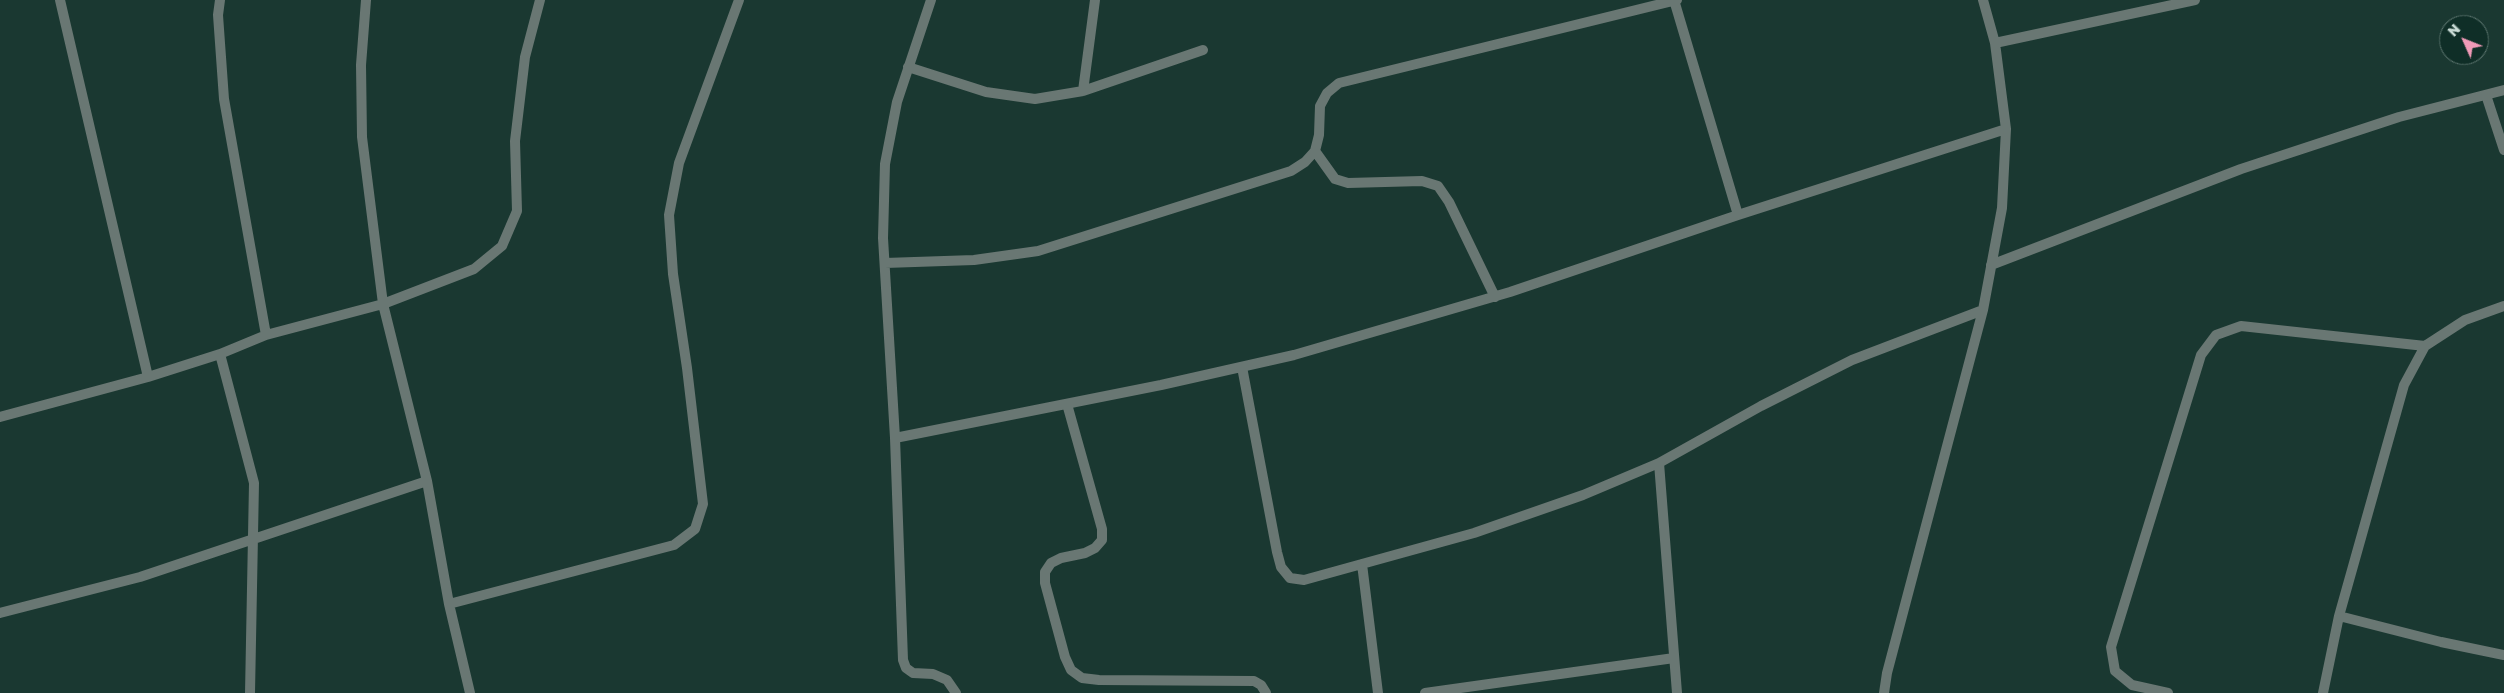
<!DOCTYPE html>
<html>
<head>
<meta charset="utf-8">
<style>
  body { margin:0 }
  #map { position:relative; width:2504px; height:693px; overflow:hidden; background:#1a3831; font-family:"Golos Text",sans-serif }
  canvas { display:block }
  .north { position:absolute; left:2439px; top:15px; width:50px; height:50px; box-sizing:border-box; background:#0f2e27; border:1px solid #5a736d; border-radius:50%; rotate:314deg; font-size:14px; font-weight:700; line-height:20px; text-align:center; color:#cadbd6 }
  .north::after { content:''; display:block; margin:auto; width:18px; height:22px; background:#f09ab7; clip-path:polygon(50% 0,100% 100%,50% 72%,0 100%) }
</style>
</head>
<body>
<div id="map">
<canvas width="2504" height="693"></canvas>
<div class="north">N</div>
</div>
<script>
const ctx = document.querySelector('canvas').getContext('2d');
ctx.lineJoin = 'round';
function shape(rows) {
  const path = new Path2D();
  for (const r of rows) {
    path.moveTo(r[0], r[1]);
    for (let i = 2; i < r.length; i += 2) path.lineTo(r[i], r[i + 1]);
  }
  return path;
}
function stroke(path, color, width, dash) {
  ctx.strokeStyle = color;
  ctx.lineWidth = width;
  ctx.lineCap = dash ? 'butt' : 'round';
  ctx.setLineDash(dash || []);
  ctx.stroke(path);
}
stroke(shape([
  [60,0,148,377],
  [220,0,218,15,224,99,266,335],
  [366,0,361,65,362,137,383,304,427,481,449,604,470,693],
  [931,0,897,102,885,164,883,238,895,438,903,660,906,668,913,673,933,674,947,680,956,693],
  [1674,0,1738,215],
  [1995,43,2195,0],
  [908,67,986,92,1035,99,1083,91,1203,50],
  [1083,91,1095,0],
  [2486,95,2504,150],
  [1315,151,1335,179,1348,183,1422,181,1438,186,1449,202,1495,297],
  [885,263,974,260,1038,251,1291,171,1305,162,1315,151,1319,135,1320,106,1327,93,1339,83,1677,0],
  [1991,265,2241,169,2399,117,2504,90],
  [1242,367,1277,552,1281,567,1290,578,1304,580,1474,533,1583,495,1659,463,1677,693],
  [1067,404,1102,529,1102,540,1095,548,1085,553,1061,558,1051,563,1045,572,1045,583,1065,657,1071,670,1082,678,1099,680,1254,681,1261,685,1266,693],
  [0,417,148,377,220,354],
  [895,438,1161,385,1294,355,1510,292,1738,215,2006,129],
  [1659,463,1761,406,1852,360,1983,310],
  [1362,564,1378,693],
  [449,604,674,545,695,529,703,504,687,368,673,274,669,215,679,163,739,0],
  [0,613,140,577,427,481],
  [2339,616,2441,642,2504,655],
  [250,693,254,483,220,354,266,335,383,304,474,269,502,246,517,211,515,141,525,57,540,0],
  [1425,693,1674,658],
  [1884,693,1887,673,1983,310,2002,208,2006,129,1995,43,1983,0],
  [2168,693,2132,685,2115,671,2111,647,2201,355,2216,335,2241,326,2425,346],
  [2323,693,2339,616,2404,385,2425,346,2465,320,2504,306]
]), '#697773', 10);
</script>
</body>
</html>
